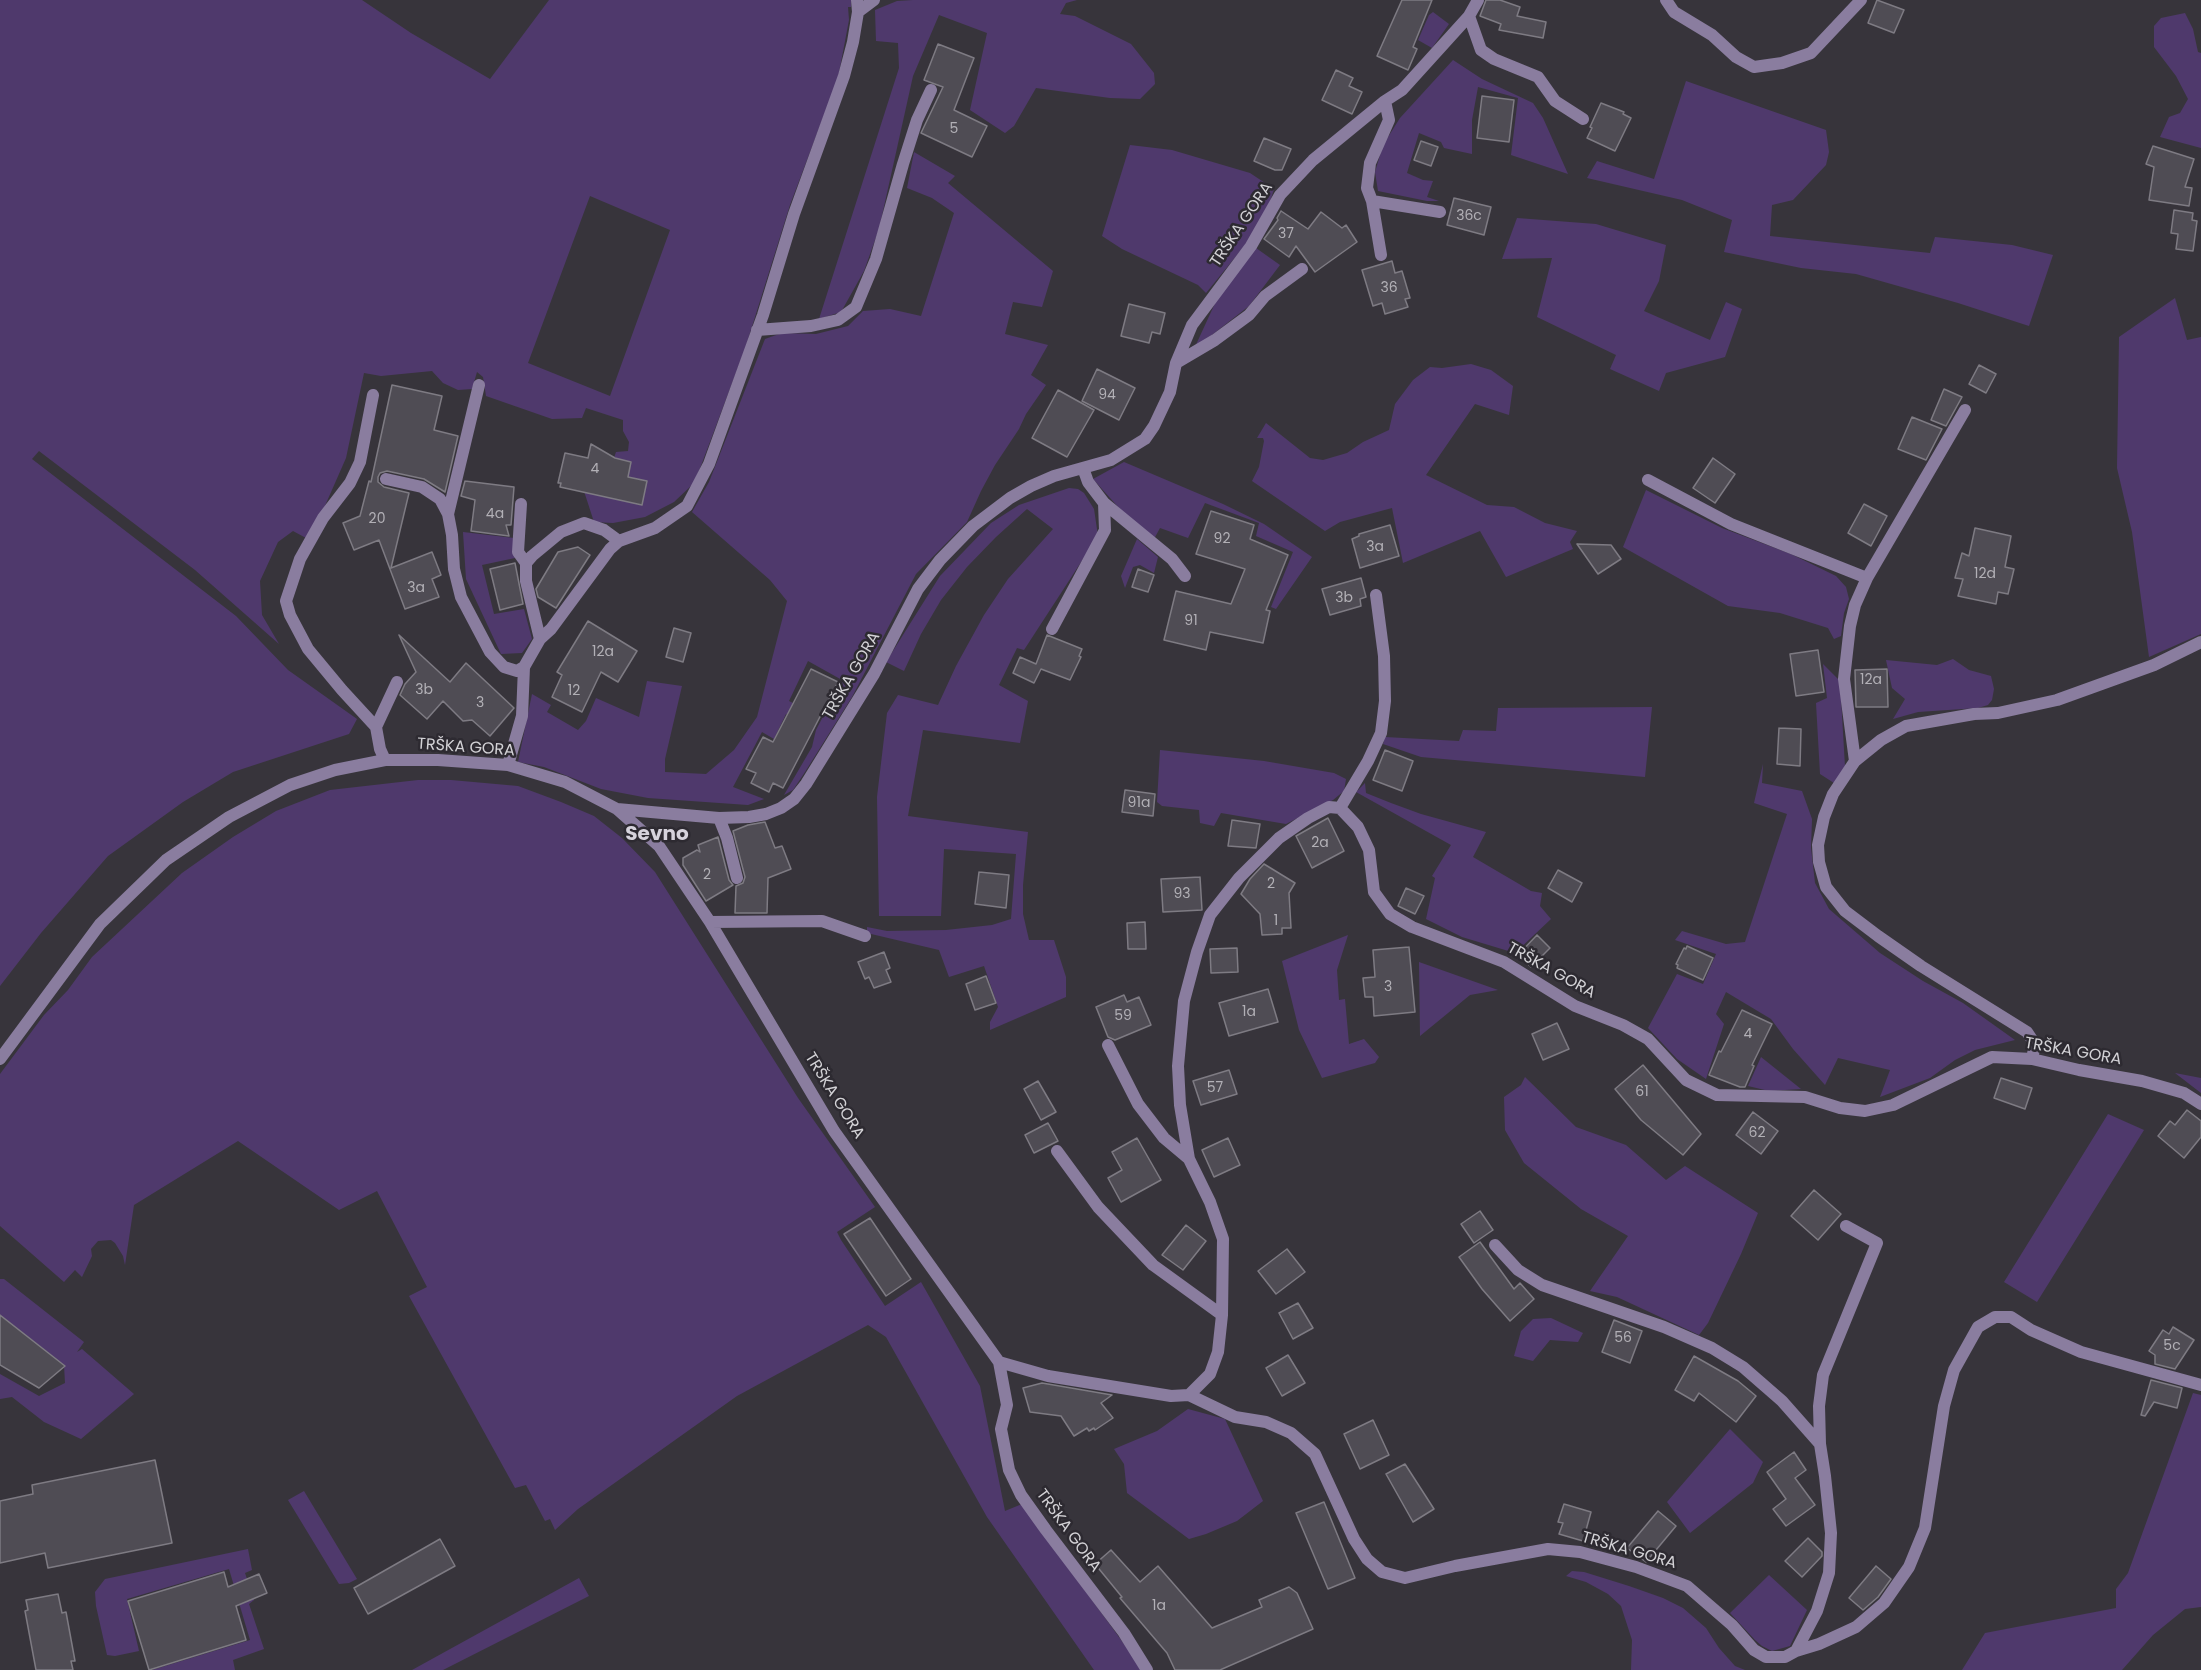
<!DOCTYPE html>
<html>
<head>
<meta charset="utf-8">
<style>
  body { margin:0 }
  canvas { display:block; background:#37343b }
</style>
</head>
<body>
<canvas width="2201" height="1670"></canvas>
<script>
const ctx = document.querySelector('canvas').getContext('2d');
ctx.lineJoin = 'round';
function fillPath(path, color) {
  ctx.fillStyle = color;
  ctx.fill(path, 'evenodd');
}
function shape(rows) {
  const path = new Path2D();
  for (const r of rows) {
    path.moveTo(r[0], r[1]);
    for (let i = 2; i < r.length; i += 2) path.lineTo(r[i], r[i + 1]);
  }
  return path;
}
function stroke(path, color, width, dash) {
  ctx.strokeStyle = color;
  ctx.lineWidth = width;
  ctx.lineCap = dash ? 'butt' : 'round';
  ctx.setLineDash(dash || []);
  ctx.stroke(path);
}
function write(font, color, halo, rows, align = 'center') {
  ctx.font = font + ' Poppins,sans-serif';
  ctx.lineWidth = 5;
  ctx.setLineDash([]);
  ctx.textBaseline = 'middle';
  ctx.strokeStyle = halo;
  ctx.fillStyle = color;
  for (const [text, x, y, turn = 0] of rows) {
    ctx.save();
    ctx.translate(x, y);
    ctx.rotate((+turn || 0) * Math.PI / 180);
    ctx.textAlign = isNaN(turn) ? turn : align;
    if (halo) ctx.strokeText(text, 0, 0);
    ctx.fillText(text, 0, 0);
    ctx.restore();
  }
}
fillPath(shape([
  [0,0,362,0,411,33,490,79,549,0,851,0,851,7,848,7,849,20,838,78,790,205,745,349,699,471,692,485,674,502,645,517,613,523,594,522,583,488,609,473,616,452,628,451,629,442,623,431,623,420,586,408,582,418,552,419,486,396,483,377,477,372,472,389,458,390,443,383,432,371,381,376,364,373,346,458,324,508,306,538,293,531,278,542,260,581,262,615,279,644,195,570,39,451,32,459,236,616,288,670,357,719,349,734,233,772,183,802,108,856,41,933,0,986],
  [590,196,670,230,610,396,528,363],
  [913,0,1077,0,1066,3,1060,14,1075,16,1131,44,1154,73,1155,84,1140,99,1110,98,1036,88,1014,126,1005,133,970,110,987,33,939,15,913,76,879,229,864,271,841,312,819,319,899,68,898,43,876,41,875,10,897,1],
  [1433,12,1449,24,1432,48,1418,40,1429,15],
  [2185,13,2193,29,2198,52,2201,53,2201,148,2160,137,2169,117,2180,113,2188,99,2176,76,2154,47,2154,26,2161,18],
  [1453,60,1482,79,1533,103,1543,118,1568,174,1511,155,1518,98,1478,87,1472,120,1472,154,1444,148,1441,142,1419,133,1407,173,1423,180,1433,181,1427,197,1439,201,1427,201,1378,191,1375,172,1383,145,1400,118],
  [1686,81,1826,130,1829,152,1826,165,1793,200,1772,205,1770,236,1930,253,1935,237,2012,245,2053,255,2029,326,1958,303,1856,274,1801,268,1724,252,1732,220,1682,200,1587,178,1597,161,1654,179],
  [1130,145,1172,150,1250,173,1274,189,1270,202,1246,244,1206,293,1198,285,1122,249,1102,236],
  [914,152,955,176,948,183,1053,271,1042,307,1013,302,1005,334,1048,345,1031,375,1046,385,1026,414,1019,429,995,465,981,491,967,522,916,574,852,697,805,772,793,790,784,795,812,747,816,730,842,680,808,661,789,701,819,716,814,730,786,714,774,739,762,732,733,787,764,799,748,805,648,798,601,789,544,767,518,762,532,694,551,705,547,712,578,730,586,721,596,698,639,717,647,681,682,686,665,759,665,772,706,774,734,750,757,717,787,601,770,580,692,512,709,482,765,339,782,333,816,334,848,326,863,311,890,309,921,316,954,213,932,198,907,188],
  [1517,218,1596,224,1666,245,1659,281,1644,311,1710,340,1726,302,1742,309,1725,357,1666,373,1659,391,1610,369,1616,355,1537,317,1552,258,1502,259],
  [1256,248,1280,265,1249,306,1194,349,1217,299],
  [2175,298,2187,340,2201,337,2201,634,2149,657,2132,532,2117,468,2119,337],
  [1471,364,1491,370,1513,386,1509,415,1475,404,1426,475,1487,505,1514,507,1545,523,1577,531,1570,542,1573,549,1506,577,1480,531,1403,563,1392,508,1340,522,1325,531,1252,481,1259,467,1264,441,1263,438,1257,438,1266,423,1310,458,1323,460,1347,453,1363,442,1389,430,1395,404,1413,380,1430,367,1442,368],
  [1124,462,1223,504,1264,524,1312,557,1276,609,1271,607,1293,552,1256,536,1259,523,1205,503,1188,538,1160,528,1154,539,1128,518,1093,479],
  [1069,488,1078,489,1084,493,1094,509,1098,536,1024,650,1017,648,999,685,1028,701,1020,743,923,730,908,816,1028,832,1023,885,1023,914,1029,940,1054,940,1066,977,1066,997,990,1030,990,1022,998,1007,984,966,949,977,939,950,867,933,867,927,887,931,946,930,992,925,1011,919,1016,854,944,849,941,916,879,916,877,797,887,713,898,695,938,705,956,666,984,615,1008,579,1053,529,1027,509,996,537,967,567,941,600,921,634,904,671,886,662,940,576,991,523,1019,505],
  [1646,490,1722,528,1791,554,1836,576,1846,587,1849,599,1844,613,1841,636,1834,639,1828,628,1780,613,1728,606,1623,547],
  [463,532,514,538,515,558,482,565,494,614,524,609,532,639,522,653,501,654,466,579],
  [1137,539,1158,557,1154,573,1140,565,1133,567,1125,588,1121,576],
  [1953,659,1969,670,1991,676,1994,689,1992,700,1988,705,1978,708,1918,712,1893,719,1905,699,1892,688,1886,660,1937,665],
  [1823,664,1840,681,1845,767,1834,783,1820,774,1816,703,1827,698],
  [1652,707,1645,777,1421,757,1383,744,1385,737,1459,741,1463,730,1496,731,1498,708],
  [1160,750,1264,761,1334,773,1346,779,1344,791,1333,800,1286,824,1221,813,1214,826,1200,823,1199,810,1162,806,1157,802],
  [1763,764,1762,783,1802,791,1812,819,1811,848,1815,883,1829,909,1880,953,1923,981,1963,1003,2015,1040,1975,1050,1955,1060,1930,1078,1880,1097,1890,1070,1838,1058,1825,1085,1793,1049,1771,1019,1726,992,1716,1014,1724,1024,1706,1079,1677,1059,1648,1028,1677,974,1703,984,1716,954,1675,940,1682,931,1726,944,1745,942,1787,814,1754,803],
  [418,780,451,780,518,786,561,802,594,816,622,838,655,872,798,1098,875,1207,837,1232,841,1240,885,1306,921,1282,980,1386,1005,1511,1022,1504,1143,1670,1094,1670,987,1517,886,1337,868,1325,737,1396,578,1509,555,1530,550,1519,545,1521,526,1485,515,1488,409,1296,427,1287,377,1191,339,1210,238,1141,134,1205,125,1265,123,1256,115,1243,111,1240,98,1241,91,1249,92,1256,82,1277,75,1270,64,1282,0,1226,0,1074,44,1015,68,990,92,957,182,873,233,837,276,811,330,790],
  [1365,783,1366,793,1391,803,1421,814,1486,832,1473,857,1531,891,1542,893,1540,906,1551,919,1515,953,1462,937,1426,919,1435,878,1432,876,1451,845,1356,792],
  [1348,935,1337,970,1339,1000,1345,999,1349,1044,1364,1039,1379,1057,1375,1063,1322,1078,1299,1030,1282,961],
  [1419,962,1498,990,1470,995,1420,1036],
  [1761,1057,1801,1089,1769,1091,1748,1086],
  [2175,1073,2201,1078,2201,1093],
  [1525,1077,1576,1127,1626,1145,1666,1180,1685,1166,1758,1213,1741,1254,1708,1323,1699,1335,1617,1297,1590,1291,1628,1236,1581,1209,1524,1163,1505,1130,1504,1097,1521,1085],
  [2108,1114,2144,1130,2037,1302,2004,1282],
  [0,1279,4,1279,84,1342,77,1352,82,1349,134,1394,81,1439,44,1422,12,1397,0,1399,0,1374,39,1396,65,1383,64,1365,0,1315],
  [1551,1318,1583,1333,1578,1342,1550,1340,1533,1361,1514,1356,1521,1331,1533,1319],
  [2193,1393,2201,1395,2201,1607,2185,1609,2153,1635,2122,1670,1962,1670,1985,1633,2116,1608,2116,1589,2128,1573],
  [1188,1409,1225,1419,1263,1501,1237,1521,1206,1534,1189,1539,1127,1493,1124,1464,1114,1449,1157,1431],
  [1730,1429,1763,1462,1753,1483,1690,1533,1667,1502],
  [304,1491,357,1579,349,1583,339,1584,288,1500],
  [248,1549,252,1570,245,1573,254,1600,249,1604,264,1649,233,1660,235,1670,152,1670,250,1640,229,1569,127,1599,139,1651,115,1656,107,1655,96,1606,95,1592,105,1579],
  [1572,1571,1584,1572,1629,1586,1663,1598,1683,1608,1706,1628,1719,1648,1735,1666,1745,1670,1631,1670,1632,1640,1621,1606,1608,1594,1586,1582,1566,1576],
  [1769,1575,1807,1610,1790,1646,1772,1651,1762,1646,1755,1640,1730,1613],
  [579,1578,589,1596,443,1670,412,1670]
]), '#4f396c');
const building = shape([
  [1402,0,1432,0,1413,47,1417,49,1408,70,1377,56,1402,0],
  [1486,0,1500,0,1520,7,1517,16,1546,22,1543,38,1499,30,1501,24,1480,16,1486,0],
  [1877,0,1904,10,1894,33,1868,23,1877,0],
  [938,44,974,58,954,110,987,126,972,157,921,133,943,87,924,80,938,44],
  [1336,70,1353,78,1349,86,1362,92,1352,114,1322,100,1336,70],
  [1482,96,1514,100,1509,142,1477,138,1482,96],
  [1601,103,1624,112,1623,114,1631,118,1615,151,1587,138,1592,128,1590,127,1601,103],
  [1264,138,1291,149,1282,170,1275,170,1254,161,1264,138],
  [1421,141,1438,147,1431,166,1414,160,1421,141],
  [2153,146,2194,159,2185,187,2192,188,2189,206,2149,200,2154,167,2146,164,2153,146],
  [1454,198,1491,207,1484,235,1447,225,1454,198],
  [2174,210,2193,213,2192,220,2197,221,2193,251,2176,249,2178,234,2171,233,2174,210],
  [1281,211,1308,229,1321,212,1342,228,1346,225,1357,242,1315,272,1296,246,1289,257,1264,239,1278,220,1277,218,1281,211],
  [1392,261,1395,273,1402,271,1410,298,1405,299,1408,307,1385,314,1382,303,1373,306,1362,270,1392,261],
  [1129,304,1165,313,1160,334,1152,332,1149,343,1121,336,1129,304],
  [1979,365,1996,374,1986,393,1969,384,1979,365],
  [1097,369,1135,388,1119,420,1082,401,1097,369],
  [392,385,442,396,434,430,458,436,445,492,424,479,387,471,380,473,378,477,378,482,384,487,409,493,391,568,432,552,441,575,432,579,439,597,405,609,379,540,354,550,343,523,360,516,369,481,371,482,392,385],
  [1944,389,1962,397,1946,426,1931,420,1944,389],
  [1058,390,1094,410,1067,457,1032,438,1058,390],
  [1912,417,1942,429,1926,460,1898,449,1912,417],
  [591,444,615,458,631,462,628,477,647,481,642,505,560,487,561,483,558,483,565,453,588,458,591,444],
  [1713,458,1735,474,1715,503,1693,488,1713,458],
  [465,481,514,487,511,525,506,525,509,536,471,531,475,500,461,496,465,481],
  [1864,504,1887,516,1871,546,1848,533,1864,504],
  [1211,511,1254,525,1250,539,1288,555,1266,610,1270,611,1263,643,1210,632,1206,650,1164,640,1176,591,1231,604,1245,569,1196,554,1211,511],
  [1390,525,1399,556,1360,568,1352,539,1359,536,1359,534,1390,525],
  [1975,528,2011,536,2005,567,2014,569,2008,594,1998,592,1996,604,1958,596,1963,579,1955,578,1962,553,1969,556,1975,528],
  [1577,544,1611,545,1621,559,1598,574,1577,544],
  [578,547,590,555,556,608,538,597,536,589,558,552,578,547],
  [515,563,523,604,500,610,490,569,515,563],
  [1138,569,1154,575,1148,592,1132,587,1138,569],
  [1361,578,1366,597,1360,599,1361,606,1330,615,1322,589,1361,578],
  [588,621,637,651,618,682,601,672,582,712,552,697,562,675,557,672,588,621],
  [674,628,691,633,683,662,666,657,674,628],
  [399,635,450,682,466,663,514,708,490,736,472,720,463,721,443,701,427,719,400,695,405,684,416,672,399,635],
  [1047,635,1082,649,1079,656,1081,657,1070,680,1041,669,1034,683,1013,673,1020,657,1036,664,1047,635],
  [1818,650,1824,692,1796,696,1790,654,1818,650],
  [811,669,838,682,783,788,773,783,769,792,751,783,756,773,746,769,763,737,773,742,811,669],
  [1887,669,1888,707,1856,707,1855,670,1887,669],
  [1779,728,1801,729,1800,766,1777,764,1779,728],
  [1385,750,1413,761,1402,791,1373,780,1385,750],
  [1125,790,1155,794,1153,816,1122,812,1125,790],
  [1328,818,1344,851,1312,868,1296,836,1328,818],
  [1232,820,1260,824,1256,848,1228,846,1232,820],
  [765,822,775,848,782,846,791,869,768,878,767,913,735,913,736,886,743,883,745,877,733,831,748,825,765,822],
  [718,837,729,880,733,885,706,901,683,865,683,858,697,850,700,852,698,845,718,837],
  [1264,864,1295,883,1289,893,1291,928,1282,928,1282,934,1262,935,1260,914,1241,894,1250,879,1264,864],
  [1558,870,1582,883,1572,902,1548,888,1558,870],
  [979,872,1009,875,1006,908,975,904,979,872],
  [1200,877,1202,910,1163,912,1161,879,1200,877],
  [1406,888,1424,896,1415,914,1398,906,1406,888],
  [1145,922,1146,949,1128,949,1127,923,1145,922],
  [1537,935,1550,948,1531,967,1518,955,1537,935],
  [1687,946,1713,958,1703,980,1677,968,1678,965,1676,964,1684,948,1686,949,1687,946],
  [1409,947,1415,1012,1374,1016,1373,997,1365,997,1363,978,1375,977,1373,950,1409,947],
  [1237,948,1238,972,1211,973,1210,949,1237,948],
  [884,952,890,968,886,970,891,982,874,988,869,977,865,979,858,962,884,952],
  [986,976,996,1003,975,1010,966,984,986,976],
  [1268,989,1278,1022,1229,1036,1219,1003,1268,989],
  [1124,995,1127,1002,1139,997,1151,1025,1115,1040,1108,1037,1096,1007,1124,995],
  [1742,1010,1772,1024,1752,1065,1754,1066,1745,1087,1740,1087,1709,1075,1719,1051,1721,1052,1742,1010],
  [1557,1023,1569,1049,1543,1060,1532,1034,1557,1023],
  [1643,1065,1701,1134,1683,1155,1641,1120,1615,1089,1643,1065],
  [1229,1070,1237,1094,1201,1105,1193,1081,1229,1070],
  [2001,1078,2032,1088,2025,1109,1994,1098,2001,1078],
  [1038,1081,1056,1112,1041,1120,1024,1089,1038,1081],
  [2187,1110,2201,1121,2201,1137,2184,1158,2158,1136,2170,1121,2175,1125,2187,1110],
  [1753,1112,1778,1131,1761,1154,1736,1135,1753,1112],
  [1048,1123,1058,1141,1034,1153,1025,1135,1048,1123],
  [1137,1138,1161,1180,1121,1202,1108,1178,1122,1170,1112,1152,1137,1138],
  [1228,1138,1240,1165,1214,1177,1202,1150,1228,1138],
  [1814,1190,1841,1214,1818,1240,1791,1216,1814,1190],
  [1480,1211,1493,1230,1474,1243,1461,1224,1480,1211],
  [870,1218,911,1279,886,1296,844,1234,870,1218],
  [1186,1225,1206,1241,1183,1270,1162,1255,1186,1225],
  [1480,1242,1514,1289,1520,1283,1534,1299,1510,1321,1482,1289,1459,1257,1480,1242],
  [1287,1249,1305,1272,1276,1294,1258,1271,1287,1249],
  [1298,1303,1313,1328,1293,1339,1279,1313,1298,1303],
  [0,1315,65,1366,39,1388,0,1365,0,1315],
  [1614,1320,1642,1331,1630,1363,1602,1352,1614,1320],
  [2173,1327,2194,1340,2175,1369,2155,1364,2155,1355,2149,1351,2163,1330,2169,1334,2173,1327],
  [1288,1355,1305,1383,1282,1396,1266,1368,1288,1355],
  [1694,1356,1738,1381,1756,1396,1736,1422,1699,1393,1694,1401,1675,1390,1694,1356],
  [2151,1380,2182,1388,2177,1408,2154,1402,2145,1416,2141,1415,2151,1380],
  [1042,1383,1112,1395,1101,1403,1113,1418,1095,1430,1094,1428,1089,1431,1087,1428,1074,1436,1061,1416,1030,1412,1023,1388,1042,1383],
  [1373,1420,1389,1455,1360,1469,1344,1434,1373,1420],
  [1794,1452,1806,1470,1795,1478,1815,1505,1786,1526,1773,1509,1786,1499,1767,1472,1794,1452],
  [155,1460,172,1543,48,1568,45,1553,0,1563,0,1501,33,1494,32,1485,155,1460],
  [1405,1464,1434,1509,1413,1522,1386,1474,1405,1464],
  [1324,1502,1355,1578,1328,1589,1296,1513,1324,1502],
  [1564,1504,1591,1512,1583,1541,1559,1534,1563,1523,1558,1522,1564,1504],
  [1658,1511,1676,1526,1646,1562,1627,1548,1658,1511],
  [1808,1538,1822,1552,1822,1556,1802,1577,1785,1561,1808,1538],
  [440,1539,455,1566,368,1614,354,1588,440,1539],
  [1111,1550,1140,1582,1158,1566,1212,1628,1262,1607,1259,1600,1289,1587,1297,1593,1313,1629,1220,1670,1175,1670,1167,1653,1120,1598,1122,1597,1095,1564,1111,1550],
  [1876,1566,1891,1579,1878,1597,1863,1610,1849,1598,1876,1566],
  [224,1572,228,1587,259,1574,267,1593,236,1606,246,1640,149,1670,128,1601,224,1572],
  [58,1594,62,1613,66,1612,75,1661,71,1661,73,1670,36,1670,25,1611,28,1610,26,1600,58,1594]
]);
fillPath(building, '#4f4c54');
stroke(building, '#7e7b83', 1.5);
stroke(shape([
  [1666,0,1674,12,1712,35,1736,57,1754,67,1782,63,1811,53,1861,0],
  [858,12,874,0],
  [1469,16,1481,50,1494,59,1538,77,1555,101,1583,119],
  [1372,201,1440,212],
  [1381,255,1372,201,1367,188,1370,163,1389,120,1385,101],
  [757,330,811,326,838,320,856,307,876,259,903,164,917,120,931,90],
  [1176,363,1215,340,1249,315,1265,296,1302,269],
  [373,395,360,462,350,483,323,518,300,559,286,601,290,615,308,649,342,690,376,727,380,749,385,760],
  [1083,468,1088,482,1104,503,1172,559,1185,576],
  [386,479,422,487,440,499,448,514,452,535,454,569,461,597,490,652,504,667,517,671,524,667,540,639,551,629,610,549,619,541,655,528,687,506,709,464,763,315,794,214,844,76,853,42,858,12,857,0],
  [1648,480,1731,524,1867,578],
  [521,504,518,552,526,563,526,581,540,639],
  [448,514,479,385],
  [526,563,532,556,561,532,584,523,604,530,619,541],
  [1052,629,1105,530,1104,503],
  [376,727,397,682],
  [1855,761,1844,679,1850,626,1855,605,1867,578,1965,410],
  [508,765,522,716,524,667],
  [1340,808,1368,761,1381,733,1385,701,1384,656,1376,595],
  [617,809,719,818,749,817,766,814,781,808,794,799,806,784,874,674,918,589,940,560,973,526,1010,498,1031,486,1054,476,1111,460,1145,439,1154,426,1170,392,1176,363,1192,325,1251,246,1280,195,1313,160,1385,101,1402,90,1469,16,1478,0],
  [719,818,727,838,737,878],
  [710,922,822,921,865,936],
  [1108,1045,1138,1104,1164,1138,1189,1159],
  [0,1059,100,924,166,860,229,817,290,785,335,770,385,760,438,760,508,765,565,782,617,809,659,846,710,922,834,1131,999,1362,1048,1376,1171,1396,1189,1395,1210,1374,1218,1352,1222,1315,1223,1239,1210,1202,1189,1159,1180,1105,1178,1066,1184,1001,1197,952,1210,915,1239,878,1279,838,1308,818,1329,807,1340,808,1358,827,1369,850,1374,892,1390,914,1412,927,1504,962,1575,1006,1623,1025,1648,1039,1686,1080,1717,1095,1805,1097,1840,1108,1865,1111,1893,1105,1992,1057,2032,1059,2079,1070,2142,1081,2184,1093,2201,1104],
  [2032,1059,2035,1044,2027,1032,1921,966,1878,936,1845,911,1826,887,1819,862,1818,845,1824,817,1833,794,1855,761,1881,740,1906,726,1974,714,1998,713,2057,700,2154,665,2201,642],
  [1057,1151,1098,1207,1153,1265,1222,1315],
  [1495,1245,1518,1270,1542,1285,1664,1327,1712,1348,1743,1367,1782,1401,1820,1444],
  [999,1362,1007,1405,1001,1429,1009,1470,1021,1495,1046,1530,1124,1633,1147,1670],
  [1189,1395,1235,1417,1266,1422,1291,1433,1315,1454,1354,1539,1367,1559,1382,1572,1405,1578,1455,1566,1548,1549,1580,1552,1636,1567,1687,1586,1732,1625,1754,1650,1766,1657,1785,1657,1796,1651,1817,1611,1829,1573,1831,1533,1825,1476,1820,1444,1819,1406,1823,1375,1877,1243,1846,1226],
  [1796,1651,1819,1644,1856,1627,1884,1603,1909,1567,1925,1528,1944,1406,1954,1370,1978,1327,1995,1317,2011,1317,2031,1330,2081,1352,2201,1385]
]), '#8a7d9f', 12);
write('14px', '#b2b0b6', null, [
  ["5",954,129],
  ["36c",1469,216],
  ["37",1286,234],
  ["36",1389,288],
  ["94",1107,395],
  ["4",595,469],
  ["4a",495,514],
  ["20",377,519],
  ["92",1222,539],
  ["3a",1375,547],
  ["12d",1985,574],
  ["3a",416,588],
  ["3b",1344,598],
  ["91",1191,621],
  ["12a",603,652],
  ["12a",1871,680],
  ["3b",424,690],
  ["12",574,691],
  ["3",480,703],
  ["91a",1139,803],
  ["2a",1320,843],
  ["2",707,875],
  ["2",1271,884],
  ["93",1182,894],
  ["1",1276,921],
  ["3",1388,987],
  ["1a",1249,1012],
  ["59",1123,1016],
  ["4",1748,1034],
  ["57",1215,1088],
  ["61",1642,1092],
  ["62",1757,1133],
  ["56",1623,1338],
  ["5c",2172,1346],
  ["1a",1159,1606]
]);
write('16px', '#d3d2d6', '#2d2a31', [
  ["TRŠKA GORA",1242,225,-56],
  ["TRŠKA GORA",852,676,-60],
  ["TRŠKA GORA",466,748,4],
  ["TRŠKA GORA",1551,971,29],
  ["TRŠKA GORA",2073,1052,10],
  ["TRŠKA GORA",834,1096,58],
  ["TRŠKA GORA",1068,1531,54],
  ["TRŠKA GORA",1629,1551,16]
]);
write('bold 20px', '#d6d3dc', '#2d2a31', [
  ["Sevno",657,835]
]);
</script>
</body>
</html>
